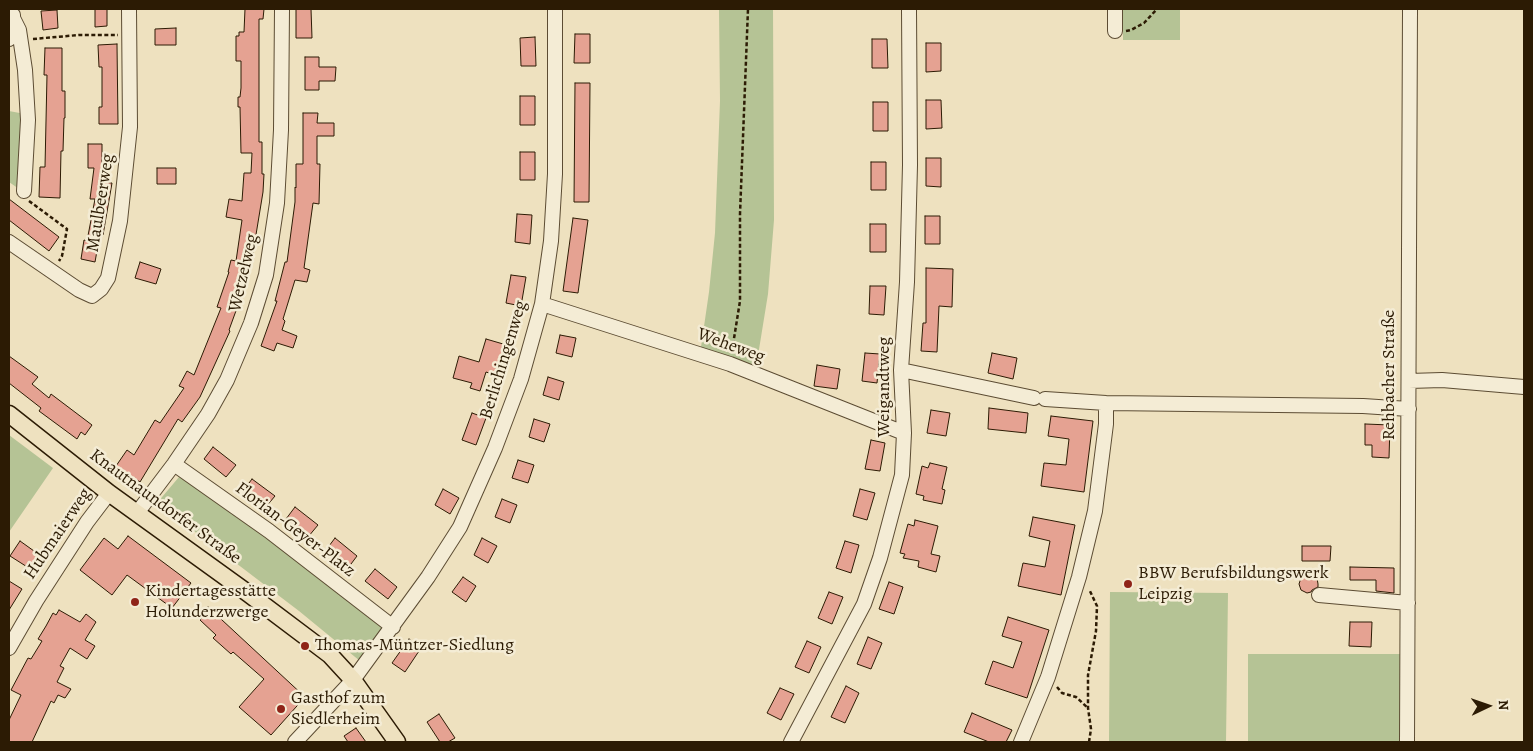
<!DOCTYPE html>
<html>
<head>
<meta charset="utf-8">
<style>
  body { margin:0 }
  #map { position:relative; width:1533px; height:751px; overflow:hidden; background:#eee1bf; font-family:Alegreya,serif }
  canvas { display:block }
  .frame { position:absolute; inset:0; border:10px solid #2c1b04; pointer-events:none }
  .north { position:absolute; left:1463px; top:681px; width:50px; height:50px; -webkit-text-stroke:4px #f4ecd5; paint-order:stroke; rotate:87deg; font-size:14px; font-weight:700; line-height:20px; text-align:center; color:#2c1b04 }
  .north::after { content:''; display:block; margin:auto; width:18px; height:22px; background:#2c1b04; clip-path:polygon(50% 0,100% 100%,50% 72%,0 100%) }
</style>
</head>
<body>
<div id="map">
<canvas width="1533" height="751"></canvas>
<div class="frame"></div>
<div class="north">N</div>
</div>
<script>
const ctx = document.querySelector('canvas').getContext('2d');
ctx.lineJoin = 'round';
function fillPath(path, color) {
  ctx.fillStyle = color;
  ctx.fill(path, 'evenodd');
}
function shape(rows) {
  const path = new Path2D();
  for (const r of rows) {
    path.moveTo(r[0], r[1]);
    for (let i = 2; i < r.length; i += 2) path.lineTo(r[i], r[i + 1]);
  }
  return path;
}
function stroke(path, color, width, dash) {
  ctx.strokeStyle = color;
  ctx.lineWidth = width;
  ctx.lineCap = dash ? 'butt' : 'round';
  ctx.setLineDash(dash || []);
  ctx.stroke(path);
}
function write(font, color, halo, rows, align = 'center') {
  ctx.font = font + ' Alegreya,serif';
  ctx.lineWidth = 5;
  ctx.setLineDash([]);
  ctx.textBaseline = 'middle';
  ctx.strokeStyle = halo;
  ctx.fillStyle = color;
  for (const [text, x, y, turn = 0] of rows) {
    ctx.save();
    ctx.translate(x, y);
    ctx.rotate((+turn || 0) * Math.PI / 180);
    ctx.textAlign = isNaN(turn) ? turn : align;
    if (halo) ctx.strokeText(text, 0, 0);
    ctx.fillText(text, 0, 0);
    ctx.restore();
  }
}
fillPath(shape([
  [719,9,773,9,774,220,768,294,755,374,700,354,709,292,715,233,720,101],
  [1123,9,1180,9,1180,40,1123,40],
  [9,111,25,114,22,191,9,182],
  [9,435,53,468,9,532],
  [179,477,188,479,382,624,384,630,360,661,299,611,157,503],
  [1110,592,1228,593,1226,742,1109,742],
  [1248,654,1403,654,1402,739,1399,739,1399,742,1248,742]
]), '#b5c395');
const building = shape([
  [95,9,107,9,107,26,95,27,95,9],
  [245,9,264,9,263,19,259,19,259,142,262,142,262,174,264,174,263,192,252,259,245,286,229,330,230,331,200,397,182,422,178,419,140,482,116,466,127,450,134,455,155,420,160,423,184,388,179,386,187,371,194,375,221,308,217,307,229,272,228,272,231,260,236,261,242,220,226,217,229,199,242,201,244,173,251,173,252,153,241,153,240,107,238,107,238,97,240,97,241,88,241,61,236,61,236,36,239,36,239,32,244,32,245,9],
  [296,9,311,9,312,38,296,38,296,9],
  [57,10,58,28,43,30,41,11,57,10],
  [176,28,176,45,155,45,155,29,176,28],
  [575,34,590,34,590,63,574,63,575,34],
  [535,37,536,66,521,66,520,38,535,37],
  [872,39,887,39,888,68,872,68,872,39],
  [926,43,941,43,941,71,926,72,926,43],
  [117,44,118,124,99,124,99,107,102,107,102,67,99,67,98,45,117,44],
  [45,48,62,48,62,91,65,91,65,118,64,118,63,151,61,151,60,198,39,197,40,167,45,167,47,75,44,75,45,48],
  [305,57,319,57,319,67,336,67,335,81,319,81,319,90,305,90,305,57],
  [575,83,590,83,589,202,574,202,575,83],
  [520,96,535,96,535,125,520,125,520,96],
  [926,100,941,100,942,128,926,129,926,100],
  [873,102,888,102,888,131,873,131,873,102],
  [303,113,318,113,317,123,334,123,334,136,317,136,317,164,320,164,319,204,313,203,304,268,310,270,307,282,295,280,283,319,285,321,282,330,297,336,293,348,277,343,274,351,261,346,277,301,275,301,285,262,287,262,295,202,295,187,296,188,296,164,303,164,303,113],
  [88,144,102,144,102,182,112,183,103,235,100,234,95,262,81,259,84,240,87,241,95,199,90,199,94,168,88,168,88,144],
  [520,152,535,152,535,180,520,180,520,152],
  [926,158,941,158,941,187,926,186,926,158],
  [871,162,886,162,886,190,871,190,871,162],
  [157,168,176,168,176,184,157,184,157,168],
  [9,199,59,237,49,251,9,220,9,199],
  [517,214,532,215,530,244,515,242,517,214],
  [925,216,940,216,940,244,925,244,925,216],
  [573,218,588,220,578,293,563,291,573,218],
  [870,224,886,224,886,252,870,252,870,224],
  [140,262,161,269,156,284,135,278,140,262],
  [926,268,953,269,952,307,939,306,937,352,921,351,923,323,926,323,926,268],
  [511,275,526,277,521,306,506,303,511,275],
  [870,286,886,286,884,315,869,314,870,286],
  [560,335,576,338,572,357,556,353,560,335],
  [486,339,510,346,501,377,486,372,480,391,470,388,472,383,453,378,459,356,479,362,486,339],
  [865,353,880,354,877,383,862,381,865,353],
  [992,353,1017,358,1013,379,988,373,992,353],
  [9,356,38,377,32,384,49,398,51,394,92,425,85,435,81,432,77,439,39,411,41,408,9,383,9,356],
  [817,365,840,369,837,389,814,386,817,365],
  [548,377,564,382,559,400,543,395,548,377],
  [989,408,1028,413,1026,433,988,429,989,408],
  [931,410,950,413,946,436,927,433,931,410],
  [472,413,486,418,476,445,462,440,472,413],
  [1051,416,1093,421,1084,492,1041,486,1044,463,1066,465,1069,439,1048,436,1051,416],
  [534,419,550,424,544,442,529,437,534,419],
  [1365,424,1390,425,1389,458,1372,457,1372,445,1365,445,1365,424],
  [871,440,885,443,880,471,865,469,871,440],
  [213,447,236,465,226,477,204,459,213,447],
  [518,460,534,465,528,483,512,478,518,460],
  [930,463,947,467,942,489,945,490,942,504,923,500,924,496,916,494,922,466,928,468,930,463],
  [252,479,275,496,265,508,243,491,252,479],
  [443,489,459,498,450,514,435,505,443,489],
  [860,489,875,493,867,520,853,516,860,489],
  [502,499,517,505,510,523,495,517,502,499],
  [295,507,318,525,308,537,286,519,295,507],
  [1033,517,1075,525,1061,595,1018,586,1023,563,1045,567,1050,541,1029,536,1033,517],
  [915,520,938,526,931,554,940,556,936,572,918,567,919,561,903,558,905,554,900,553,908,524,914,526,915,520],
  [128,536,191,583,172,608,127,575,112,595,80,570,104,538,118,549,128,536],
  [335,538,357,556,348,568,326,550,335,538],
  [482,538,497,546,488,563,474,555,482,538],
  [20,541,41,556,32,570,10,556,20,541],
  [845,541,859,545,851,573,836,568,845,541],
  [1302,546,1331,546,1330,561,1302,561,1302,546],
  [1350,567,1394,568,1394,593,1376,591,1376,580,1350,580,1350,567],
  [375,569,397,587,388,599,365,581,375,569],
  [1308,572,1317,578,1318,584,1318,587,1312,590,1311,592,1307,593,1301,590,1299,584,1301,578,1308,572],
  [463,577,476,586,466,602,452,592,463,577],
  [9,581,22,589,9,610,9,581],
  [889,582,903,587,894,614,879,609,889,582],
  [829,592,843,597,832,624,818,618,829,592],
  [208,607,305,697,271,735,239,707,264,679,233,652,231,654,213,638,216,635,200,620,203,617,201,615,208,607],
  [59,610,80,622,86,614,96,622,85,640,95,646,87,659,70,648,60,666,64,668,57,682,71,689,65,698,58,695,54,703,51,701,32,742,9,742,9,720,21,695,11,690,28,658,31,659,42,641,38,639,46,626,53,613,56,615,59,610],
  [1008,617,1049,630,1027,698,985,684,993,661,1013,668,1022,642,1002,636,1008,617],
  [1350,622,1372,622,1371,647,1349,646,1350,622],
  [868,637,882,643,871,669,857,664,868,637],
  [409,639,421,648,405,672,392,663,409,639],
  [807,641,821,647,809,673,795,667,807,641],
  [846,686,859,693,845,723,831,717,846,686],
  [780,688,794,694,781,720,767,713,780,688],
  [972,713,1012,730,1006,742,989,742,964,732,972,713],
  [439,714,455,738,448,742,440,742,427,722,439,714],
  [356,728,366,742,348,742,344,736,356,728]
]);
fillPath(building, '#e5a292');
stroke(building, '#2c1b04', 1);
const minor = shape([
  [13,18,19,30,25,70,28,120,24,191],
  [1115,31,1115,9],
  [9,39,13,15],
  [9,242,79,290,92,296,101,289,108,278,120,221,130,127,129,9],
  [542,304,730,364,904,433],
  [901,370,1034,398],
  [1409,381,1442,380,1524,387],
  [1045,399,1106,403,1363,406,1409,409],
  [174,464,269,531,393,627],
  [137,513,174,464,208,414,227,380,251,323,266,275,277,203,281,130,282,9],
  [1319,595,1408,603],
  [9,648,36,601,87,522,109,493],
  [295,742,353,680,428,577,460,527,495,448,521,379,542,304,551,241,555,174,555,9],
  [791,742,864,604,880,558,902,475,904,433,901,370,907,282,910,165,909,9],
  [1021,742,1048,677,1079,577,1095,511,1106,424,1106,403],
  [1407,742,1410,9]
]);
const major = shape([
  [9,414,109,493,249,594,330,655,353,680,397,742]
]);
stroke(minor, '#5c4c33', 16);
stroke(major, '#2c1b04', 19);
stroke(shape([
  [1126,31,1131,30,1144,23,1157,9],
  [33,39,79,35,118,35],
  [29,201,67,229,62,256,59,261],
  [732,351,740,301,740,214,748,9],
  [1057,687,1062,693,1076,697,1088,708],
  [1089,742,1091,729,1088,708,1088,675,1096,631,1097,606,1089,589]
]), '#2c1b04', 2.5, [4, 2.5]);
stroke(minor, '#f4ecd5', 14);
stroke(major, '#eee1bf', 16);
for (const [x, y, r, color] of [
  [1128,584,5,"#8f2418"],
  [135,602,5,"#8f2418"],
  [305,646,5,"#8f2418"],
  [281,709,5,"#8f2418"]
]) {
  const dot = new Path2D();
  dot.arc(x, y, r, 0, 2 * Math.PI);
  ctx.fillStyle = color;
  ctx.fill(dot);
  stroke(dot, '#f4ecd5', 2);
}
write('18px', '#2c1b04', '#f4ecd5', [
  ["Maulbeerweg",101,203,-81],
  ["Wetzelweg",244,273,-77],
  ["Weheweg",731,346,20],
  ["Berlichingenweg",504,360,-73],
  ["Rehbacher Straße",1390,375,-90],
  ["Weigandtweg",885,387,-90],
  ["Knautnaundorfer Straße",165,507,36],
  ["Florian-Geyer-Platz",295,530,37],
  ["Hubmaierweg",58,534,-56]
]);
write('18px', '#2c1b04', '#f4ecd5', [
  ["BBW Berufsbildungswerk",1138,574],
  ["Leipzig",1138,595],
  ["Kindertagesstätte",145,592],
  ["Holunderzwerge",145,613],
  ["Thomas-Müntzer-Siedlung",315,646],
  ["Gasthof zum",291,699],
  ["Siedlerheim",291,720]
], 'left');
</script>
</body>
</html>
